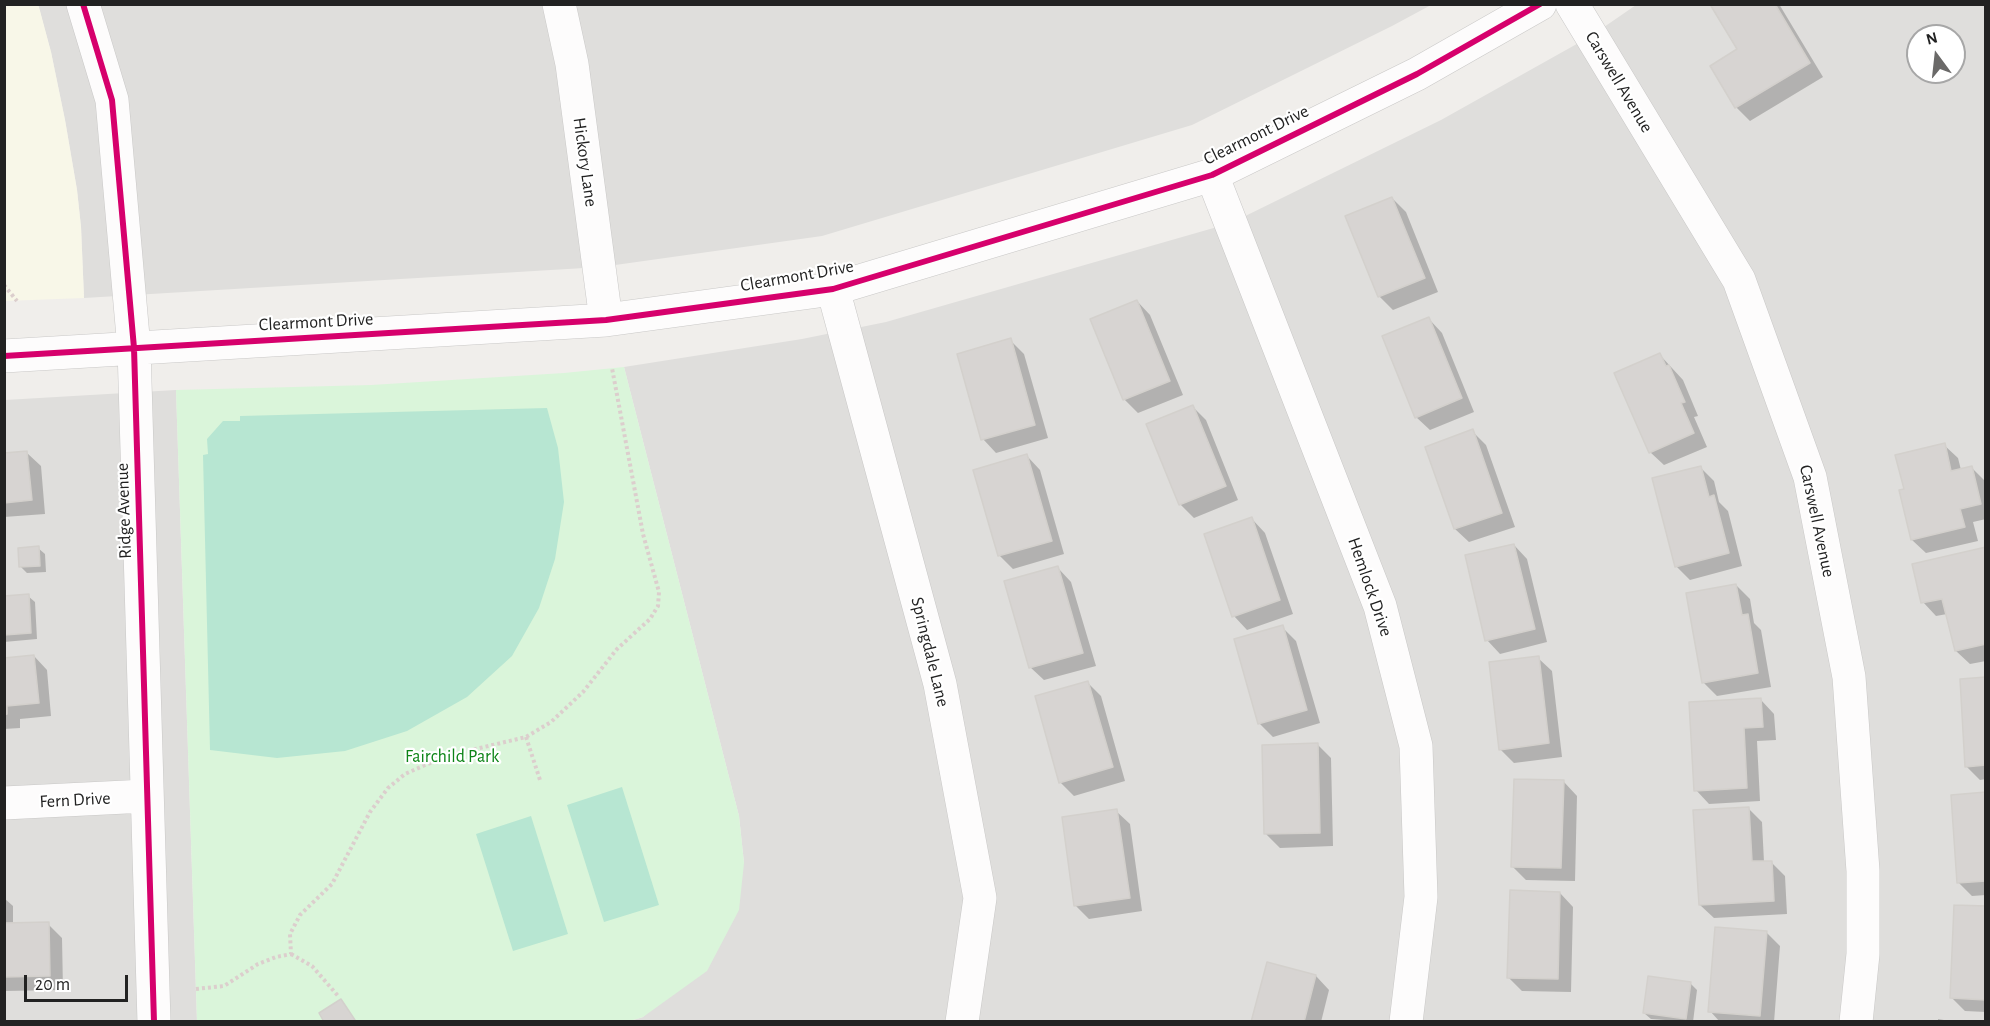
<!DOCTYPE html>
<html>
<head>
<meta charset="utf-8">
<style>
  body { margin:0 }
  #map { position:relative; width:1990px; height:1026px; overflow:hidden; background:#f0eeeb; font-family:"Alegreya Sans",sans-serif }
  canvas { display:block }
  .frame { position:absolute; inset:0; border:6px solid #222; pointer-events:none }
  .north { position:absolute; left:1906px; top:24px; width:60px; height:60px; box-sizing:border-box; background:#fff; border:2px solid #a7a7a7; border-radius:50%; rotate:345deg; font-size:16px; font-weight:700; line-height:24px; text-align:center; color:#222 }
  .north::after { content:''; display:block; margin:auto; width:21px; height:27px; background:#6a6968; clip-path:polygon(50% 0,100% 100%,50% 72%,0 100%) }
  .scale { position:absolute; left:24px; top:975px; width:104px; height:27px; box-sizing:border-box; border:3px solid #222; border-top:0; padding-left:8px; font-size:18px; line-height:21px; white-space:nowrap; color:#222; -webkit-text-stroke:4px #fff; paint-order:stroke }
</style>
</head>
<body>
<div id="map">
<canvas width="1990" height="1026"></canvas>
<div class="frame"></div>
<div class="north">N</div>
<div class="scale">20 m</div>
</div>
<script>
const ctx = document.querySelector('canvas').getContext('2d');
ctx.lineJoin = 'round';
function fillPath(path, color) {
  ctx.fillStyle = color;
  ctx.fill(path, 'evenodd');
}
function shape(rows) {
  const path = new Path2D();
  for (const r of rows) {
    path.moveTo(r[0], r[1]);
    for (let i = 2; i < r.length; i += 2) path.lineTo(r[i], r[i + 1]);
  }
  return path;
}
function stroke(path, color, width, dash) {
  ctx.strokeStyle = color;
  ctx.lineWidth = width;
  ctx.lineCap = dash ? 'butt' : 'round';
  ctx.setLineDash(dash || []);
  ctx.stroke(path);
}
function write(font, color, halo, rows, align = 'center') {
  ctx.font = font + ' "Alegreya Sans",sans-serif';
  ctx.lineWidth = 4.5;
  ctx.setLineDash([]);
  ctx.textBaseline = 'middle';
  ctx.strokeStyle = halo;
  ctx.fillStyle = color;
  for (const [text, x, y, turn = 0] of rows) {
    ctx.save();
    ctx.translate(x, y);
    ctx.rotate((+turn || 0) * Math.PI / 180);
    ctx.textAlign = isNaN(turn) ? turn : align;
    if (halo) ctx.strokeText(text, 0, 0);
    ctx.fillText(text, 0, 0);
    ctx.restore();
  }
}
fillPath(shape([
  [38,5,1431,5,1392,26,1192,125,822,236,601,267,84,298,81,227,77,190,65,120,51,52],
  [1636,5,1985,5,1985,1021,630,1021,643,1017,744,863,739,816,624,367,802,339,886,322,1231,223,1441,120,1591,36],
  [1918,36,1954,36,1954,72,1918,72],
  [176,390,197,1021,5,1022,5,400]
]), '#dfdedc');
fillPath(shape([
  [5,4,38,5,39,7,51,52,65,120,77,190,81,227,84,298,5,301]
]), '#f8f7e8');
fillPath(shape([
  [624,367,739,816,744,863,739,910,707,971,643,1017,630,1021,197,1021,176,390,371,385,564,373]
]), '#daf5da');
fillPath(shape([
  [547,408,558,448,564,502,555,559,539,608,512,656,467,697,407,731,345,751,277,758,210,750,203,455,208,454,207,439,223,421,240,421,240,416],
  [622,787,659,905,604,922,567,805],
  [531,816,568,934,513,951,476,834]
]), '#b7e6d2');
fillPath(shape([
  [1716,4,1779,4,1823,77,1750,121,1736,107,1739,50],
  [1392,198,1406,212,1438,292,1393,310,1379,296],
  [1137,301,1150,315,1183,395,1138,413,1124,399],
  [1429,319,1442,333,1474,412,1430,430,1416,417],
  [1010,340,1024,354,1048,438,996,453,983,439],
  [1660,355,1683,380,1698,416,1694,417,1707,447,1664,465,1650,452],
  [1193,407,1206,420,1238,500,1194,518,1180,504],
  [1472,431,1486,445,1515,527,1469,542,1455,529],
  [1944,445,1958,458,1961,470,1972,468,1985,481,1986,519,1973,522,1978,541,1926,553,1912,540,1905,490],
  [27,453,41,466,45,514,4,517,4,454],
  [1027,456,1040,470,1064,554,1013,569,999,555],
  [1700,467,1714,481,1719,502,1728,511,1742,566,1690,580,1676,566],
  [1252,519,1265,533,1293,614,1247,630,1234,616,1206,535],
  [1514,545,1527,559,1547,642,1500,654,1487,640],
  [38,548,45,554,46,572,27,573,20,566],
  [1986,548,1986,661,1970,664,1956,651,1947,614,1936,616,1923,602],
  [1058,568,1071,582,1096,666,1044,680,1030,667],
  [1736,585,1750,599,1754,623,1761,630,1771,687,1717,696,1704,683],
  [28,596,35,602,37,639,4,642,4,598],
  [1282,627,1296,641,1320,723,1273,737,1259,723],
  [34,656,47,670,51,716,20,719,20,728,4,729,4,659],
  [1538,658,1552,671,1562,757,1514,763,1500,749],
  [1986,679,1986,779,1980,780,1966,766],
  [1088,683,1101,696,1125,781,1074,796,1060,782],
  [1761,700,1774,714,1776,740,1757,741,1760,801,1709,804,1696,790],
  [1318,745,1331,758,1333,846,1280,848,1266,834],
  [1564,782,1577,796,1575,881,1526,880,1512,866],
  [1986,794,1986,895,1972,896,1958,882],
  [1748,808,1762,822,1764,862,1771,862,1785,876,1787,914,1714,918,1700,905],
  [1116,811,1130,824,1142,911,1089,919,1076,906],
  [1560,893,1573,907,1571,992,1522,991,1508,977],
  [4,898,13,906,13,925,48,924,62,938,63,990,4,991],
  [1986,908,1986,1012,1965,1011,1952,998],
  [1766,932,1780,946,1774,1022,1720,1022,1710,1011],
  [1316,976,1329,990,1321,1022,1253,1022],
  [1690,983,1697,990,1693,1022,1651,1019,1644,1013],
  [1938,1019,1956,1022,1938,1022]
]), '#0003');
const building = shape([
  [1713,4,1775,4,1810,63,1735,108,1710,66,1737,49,1711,6,1713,4],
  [1392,197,1425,278,1378,297,1345,216,1392,197],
  [1137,300,1170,381,1123,400,1090,319,1137,300],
  [1429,317,1462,398,1415,418,1382,336,1429,317],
  [1011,338,1035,425,981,440,957,354,1011,338],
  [1660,353,1666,366,1669,365,1685,402,1681,403,1694,433,1649,453,1614,373,1660,353],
  [1193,405,1226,486,1179,505,1146,424,1193,405],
  [1473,429,1502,513,1454,529,1425,447,1473,429],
  [1945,443,1951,471,1972,466,1981,504,1960,509,1965,527,1911,540,1899,490,1904,489,1895,455,1945,443],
  [27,451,32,500,4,503,4,453,27,451],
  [1027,454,1052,541,998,556,973,470,1027,454],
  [1701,466,1709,497,1714,495,1729,553,1675,567,1652,478,1701,466],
  [1252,517,1280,600,1232,617,1204,534,1252,517],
  [1514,544,1535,629,1485,641,1465,555,1514,544],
  [39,546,40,566,19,567,18,548,39,546],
  [1986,547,1986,644,1955,651,1942,599,1921,603,1912,564,1986,547],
  [1058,566,1083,653,1029,668,1004,581,1058,566],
  [1736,584,1742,615,1748,614,1758,673,1702,683,1686,593,1736,584],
  [29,594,31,633,4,635,4,596,29,594],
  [1283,625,1307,710,1258,724,1234,639,1283,625],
  [34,655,39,703,7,706,7,714,4,715,4,658,34,655],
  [1539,656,1549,743,1499,750,1489,662,1539,656],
  [1986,677,1986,765,1965,767,1960,679,1986,677],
  [1088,681,1113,767,1059,783,1035,696,1088,681],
  [1761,698,1763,727,1744,728,1747,788,1694,791,1689,702,1761,698],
  [1318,743,1320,833,1264,834,1262,745,1318,743],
  [1514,779,1564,780,1561,868,1511,867,1514,779],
  [1986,792,1986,881,1957,883,1951,795,1986,792],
  [1749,807,1752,861,1772,861,1774,901,1699,905,1693,810,1749,807],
  [1117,809,1130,898,1074,906,1062,817,1117,809],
  [1510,890,1560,892,1558,979,1507,978,1510,890],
  [1954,905,1986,906,1986,1000,1950,998,1954,905],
  [49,922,50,976,4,977,4,923,49,922],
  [1715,927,1767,931,1760,1016,1708,1012,1715,927],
  [1267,962,1316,975,1304,1022,1251,1022,1267,962],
  [1648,976,1691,982,1686,1019,1643,1013,1648,976],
  [341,999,355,1020,352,1022,324,1022,319,1013,341,999]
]);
fillPath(building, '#d7d4d2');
stroke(building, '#d3d0cc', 1.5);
const minor = shape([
  [83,4,112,100,134,348,154,1022],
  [559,4,572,64,606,320],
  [1572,4,1739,280,1810,477,1849,677,1863,871,1863,954,1856,1022],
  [1212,175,1380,606,1416,746,1421,897,1406,1022],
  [833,289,940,684,980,898,962,1022],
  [4,356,606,320,833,289,1212,175,1417,74,1540,4],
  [4,803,146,796]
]);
stroke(minor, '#c9c8c7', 34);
stroke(shape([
  [4,285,17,301],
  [526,737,540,780],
  [291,954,312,966,339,997],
  [196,989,224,986,258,964,276,957,291,954,290,934,300,915,332,884,370,812,388,788,405,774,425,765,459,753,526,737,551,722,583,692,617,649,650,619,658,606,659,592,643,534,612,368]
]), '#dccecd', 4, [3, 3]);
stroke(minor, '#fdfcfc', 33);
stroke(shape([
  [83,4,112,100,134,348,154,1022],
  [4,356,606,320,833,289,1212,175,1417,74,1540,4]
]), '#d6006c', 6);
write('18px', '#222', '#fff', [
  ["Carswell Avenue",1619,82,59],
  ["Clearmont Drive",1256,135,-26],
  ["Hickory Lane",585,162,82],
  ["Clearmont Drive",797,276,-10],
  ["Clearmont Drive",316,322,-3],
  ["Ridge Avenue",124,511,-92],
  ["Carswell Avenue",1817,521,78],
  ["Hemlock Drive",1370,587,71],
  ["Springdale Lane",930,652,76],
  ["Fern Drive",75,800,-3]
]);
write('18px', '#0c8416', '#fff', [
  ["Fairchild Park",452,757]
]);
</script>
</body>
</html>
